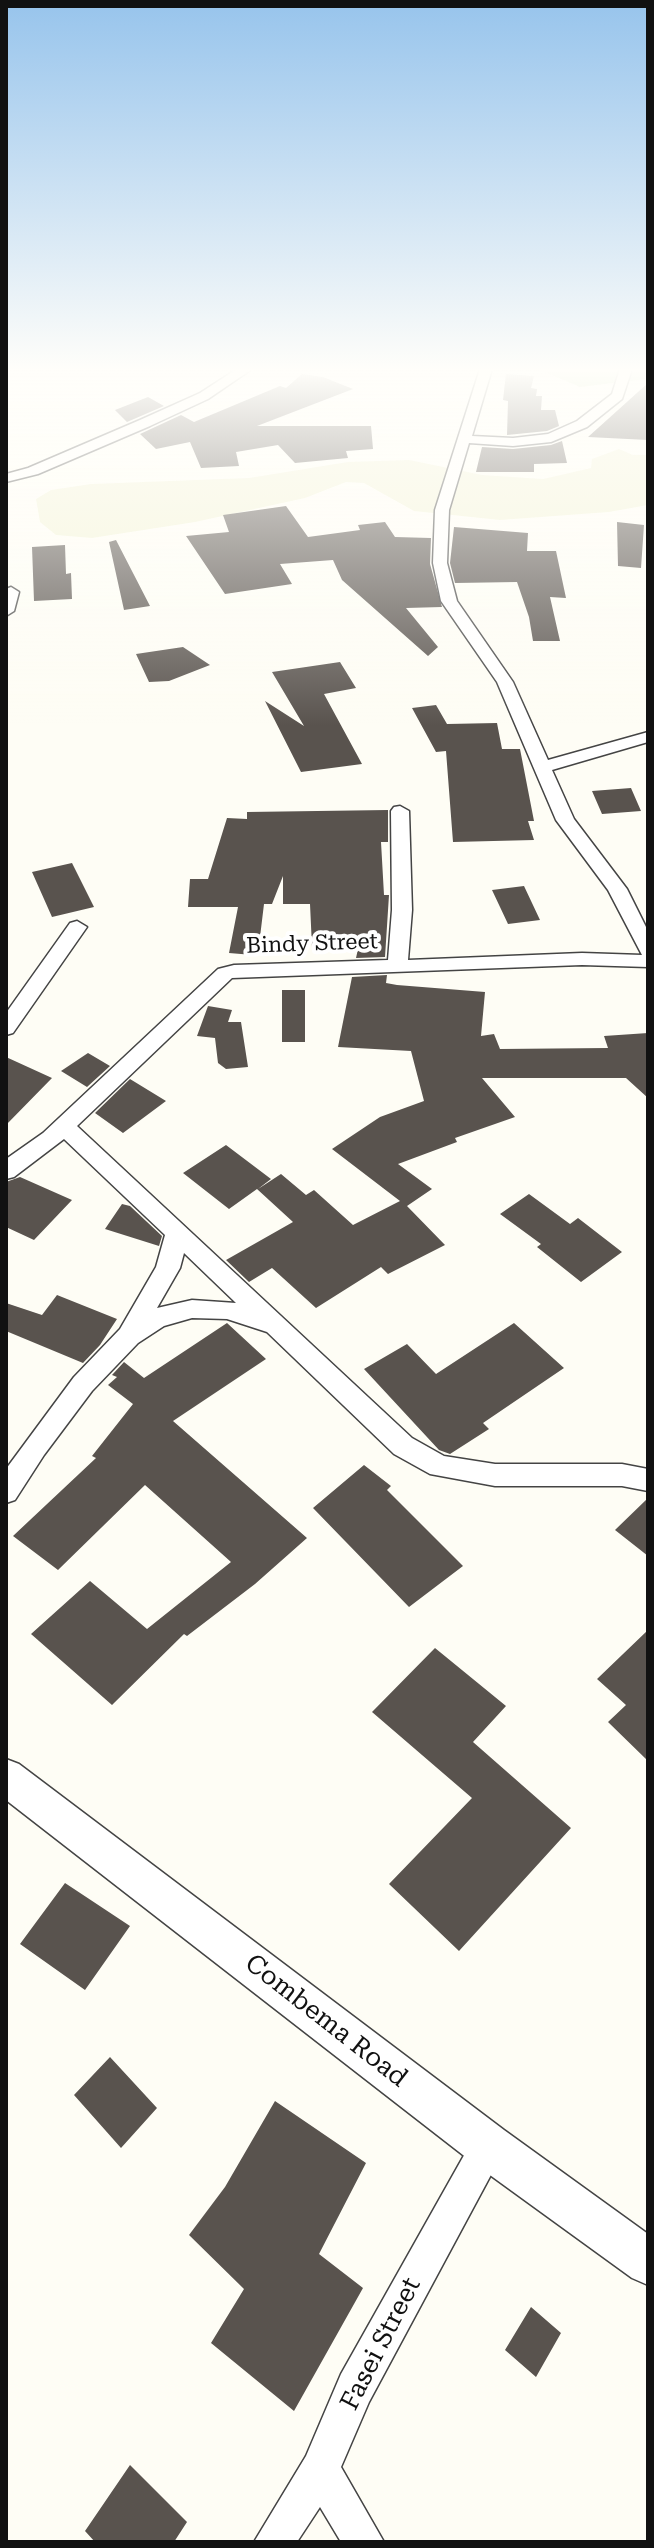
<!DOCTYPE html>
<html>
<head>
<meta charset="utf-8">
<style>
  body { margin:0 }
  #map { position:relative; width:654px; height:2548px; overflow:hidden; background:#fefdf5; font-family:"Roboto Serif",serif }
  canvas { display:block }
  .frame { position:absolute; inset:0; border:8px solid #111; pointer-events:none }
</style>
</head>
<body>
<div id="map">
<canvas width="654" height="2548"></canvas>
<div class="frame"></div>
</div>
<script>
const ctx = document.querySelector('canvas').getContext('2d');
ctx.lineJoin = 'round';
function fillPath(path, color) {
  ctx.fillStyle = color;
  ctx.fill(path, 'evenodd');
}
function shape(rows) {
  const path = new Path2D();
  for (const r of rows) {
    path.moveTo(r[0], r[1]);
    for (let i = 2; i < r.length; i += 2) path.lineTo(r[i], r[i + 1]);
  }
  return path;
}
function stroke(path, color, width, dash) {
  ctx.strokeStyle = color;
  ctx.lineWidth = width;
  ctx.lineCap = dash ? 'butt' : 'round';
  ctx.setLineDash(dash || []);
  ctx.stroke(path);
}
function write(font, color, halo, rows, align = 'center') {
  ctx.font = font + ' "Roboto Serif",serif';
  ctx.lineWidth = 8;
  ctx.setLineDash([]);
  ctx.textBaseline = 'middle';
  ctx.strokeStyle = halo;
  ctx.fillStyle = color;
  for (const [text, x, y, turn = 0] of rows) {
    ctx.save();
    ctx.translate(x, y);
    ctx.rotate((+turn || 0) * Math.PI / 180);
    ctx.textAlign = isNaN(turn) ? turn : align;
    if (halo) ctx.strokeText(text, 0, 0);
    ctx.fillText(text, 0, 0);
    ctx.restore();
  }
}
fillPath(shape([
  [619,449,633,455,648,455,648,505,609,512,500,520,414,511,364,483,346,482,305,498,195,522,92,538,56,535,40,522,36,499,51,490,91,484,249,478,348,462,409,460,482,475,543,479,591,468,592,459]
]), '#f3f3d6');
fillPath(shape([
  [538,369,644,369,645,379,580,387]
]), '#b5d7a0');
fillPath(shape([
  [302,374,323,377,353,389,257,426,371,426,373,449,346,451,348,458,295,463,278,445,236,452,239,466,201,468,190,442,156,449,140,434,181,415,194,422,280,386,286,388],
  [506,374,534,376,531,388,537,389,536,396,542,396,541,410,555,410,559,426,547,431,507,435,508,401,503,400],
  [648,383,648,440,588,437],
  [148,397,164,406,127,422,115,410],
  [562,441,567,463,534,464,534,472,476,472,482,447,513,449,551,445],
  [286,506,308,537,360,530,358,525,385,522,395,537,431,538,430,564,442,607,406,608,438,647,428,656,342,580,333,560,280,564,292,584,225,594,186,536,229,532,223,515],
  [617,522,644,525,641,568,618,566],
  [454,527,528,533,527,551,556,551,566,598,550,597,560,641,533,641,529,617,517,582,455,583,450,563],
  [116,540,150,606,124,610,109,542],
  [65,545,66,574,71,573,72,599,34,601,32,547],
  [183,647,210,665,169,681,149,682,136,654],
  [340,662,356,688,324,694,362,764,301,772,265,701,304,726,272,672],
  [436,705,447,724,497,723,502,749,520,749,534,821,528,821,534,840,453,842,446,751,436,752,412,708],
  [631,788,641,811,602,814,592,791],
  [388,810,388,842,381,842,384,895,389,895,385,957,356,958,358,949,355,948,312,947,310,904,283,904,283,876,272,904,264,904,260,937,253,955,229,953,238,907,188,907,190,879,208,879,227,818,247,819,247,812],
  [72,863,94,907,52,917,32,872],
  [524,886,540,920,508,924,492,890],
  [387,975,386,983,397,985,485,992,481,1036,494,1034,500,1049,608,1048,604,1036,648,1033,648,1098,626,1078,482,1078,515,1117,455,1138,457,1142,398,1164,432,1189,407,1206,445,1245,388,1274,381,1267,316,1308,272,1268,249,1282,226,1260,293,1222,257,1189,229,1209,183,1173,226,1145,271,1179,258,1189,281,1174,306,1195,314,1190,353,1225,400,1201,332,1149,380,1117,424,1101,411,1051,338,1047,352,977],
  [282,990,305,990,305,1042,282,1042],
  [208,1006,232,1010,228,1022,241,1022,248,1067,226,1069,218,1063,215,1038,197,1036],
  [88,1053,110,1066,87,1087,61,1071],
  [6,1057,52,1078,6,1125],
  [130,1079,166,1101,123,1133,95,1113],
  [20,1177,72,1200,34,1240,6,1227,6,1182],
  [529,1194,570,1224,578,1218,622,1252,581,1282,537,1247,541,1244,500,1214],
  [122,1204,130,1206,162,1236,159,1246,105,1229],
  [57,1295,117,1319,100,1345,83,1363,6,1331,6,1303,42,1315],
  [227,1323,266,1359,173,1421,307,1538,255,1584,187,1636,184,1634,112,1705,31,1634,90,1581,147,1629,231,1562,145,1485,58,1570,13,1536,96,1458,92,1456,133,1404,108,1385,117,1377,112,1375,124,1362,144,1378],
  [514,1323,564,1368,483,1423,489,1429,450,1454,439,1450,364,1369,407,1344,436,1374],
  [364,1465,391,1486,387,1490,463,1566,409,1607,313,1508],
  [648,1498,648,1556,615,1530],
  [648,1630,648,1761,608,1722,626,1705,597,1679],
  [435,1648,506,1706,473,1742,571,1828,459,1951,389,1884,472,1798,372,1712],
  [65,1883,130,1926,85,1990,20,1944],
  [110,2057,157,2108,121,2148,74,2095],
  [275,2101,366,2163,319,2254,363,2288,294,2411,211,2343,244,2289,189,2235,225,2187],
  [531,2307,561,2333,536,2377,505,2350],
  [130,2465,187,2522,174,2542,95,2542,85,2531]
]), '#59534e');
const minor = shape([
  [237,369,252,369,208,399,150,426,38,474,6,482,6,474,28,468,140,420,200,393,237,369],
  [480,369,492,369,472,436,513,438,548,434,577,421,612,394,620,369,632,369,622,399,587,427,551,442,513,446,469,443,449,510,447,563,457,601,513,682,548,760,648,732,648,742,552,770,574,819,627,889,648,931,648,967,582,965,232,978,77,1126,412,1438,444,1456,495,1464,622,1464,648,1469,648,1491,622,1486,495,1486,430,1474,394,1454,267,1332,227,1319,192,1318,164,1326,138,1343,92,1391,44,1455,15,1500,6,1503,6,1469,74,1377,120,1329,156,1267,165,1235,64,1139,14,1177,6,1179,6,1159,43,1133,218,969,234,965,388,960,392,910,391,811,394,807,400,806,409,811,412,910,408,960,582,953,642,955,608,890,556,820,497,682,441,601,433,563,435,510,480,369],
  [184,1253,236,1303,192,1300,157,1308,180,1268,184,1253],
  [11,587,19,592,14,611,6,616,6,589,11,587],
  [77,921,87,927,13,1033,6,1035,6,1013,70,923,77,921],
  [488,2128,500,2134,506,2146,500,2158,369,2402,341,2467,384,2542,341,2542,320,2507,297,2542,254,2542,306,2456,341,2374,476,2134,488,2128]
]);
const tertiary = shape([
  [6,1759,19,1764,504,2130,648,2234,648,2285,632,2278,472,2162,6,1800,6,1759]
]);
stroke(minor, '#444', 3);
stroke(tertiary, '#444', 3);
fillPath(minor, '#fff');
fillPath(tertiary, '#fff');
const sky = ctx.createLinearGradient(0, 0, 0, 726);
sky.addColorStop(0, '#97c4ec');
sky.addColorStop(0.51, '#fffefa');
sky.addColorStop(1, '#fffefa00');
ctx.fillStyle = sky;
ctx.fillRect(0, 0, 654, 726);
write('22px', '#111', '#fff', [
  ["Bindy Street",312,944,-2]
]);
write('26px', '#111', '#fff', [
  ["Combema Road",326,2021,38],
  ["Fasei Street",381,2344,-63]
]);
</script>
</body>
</html>
